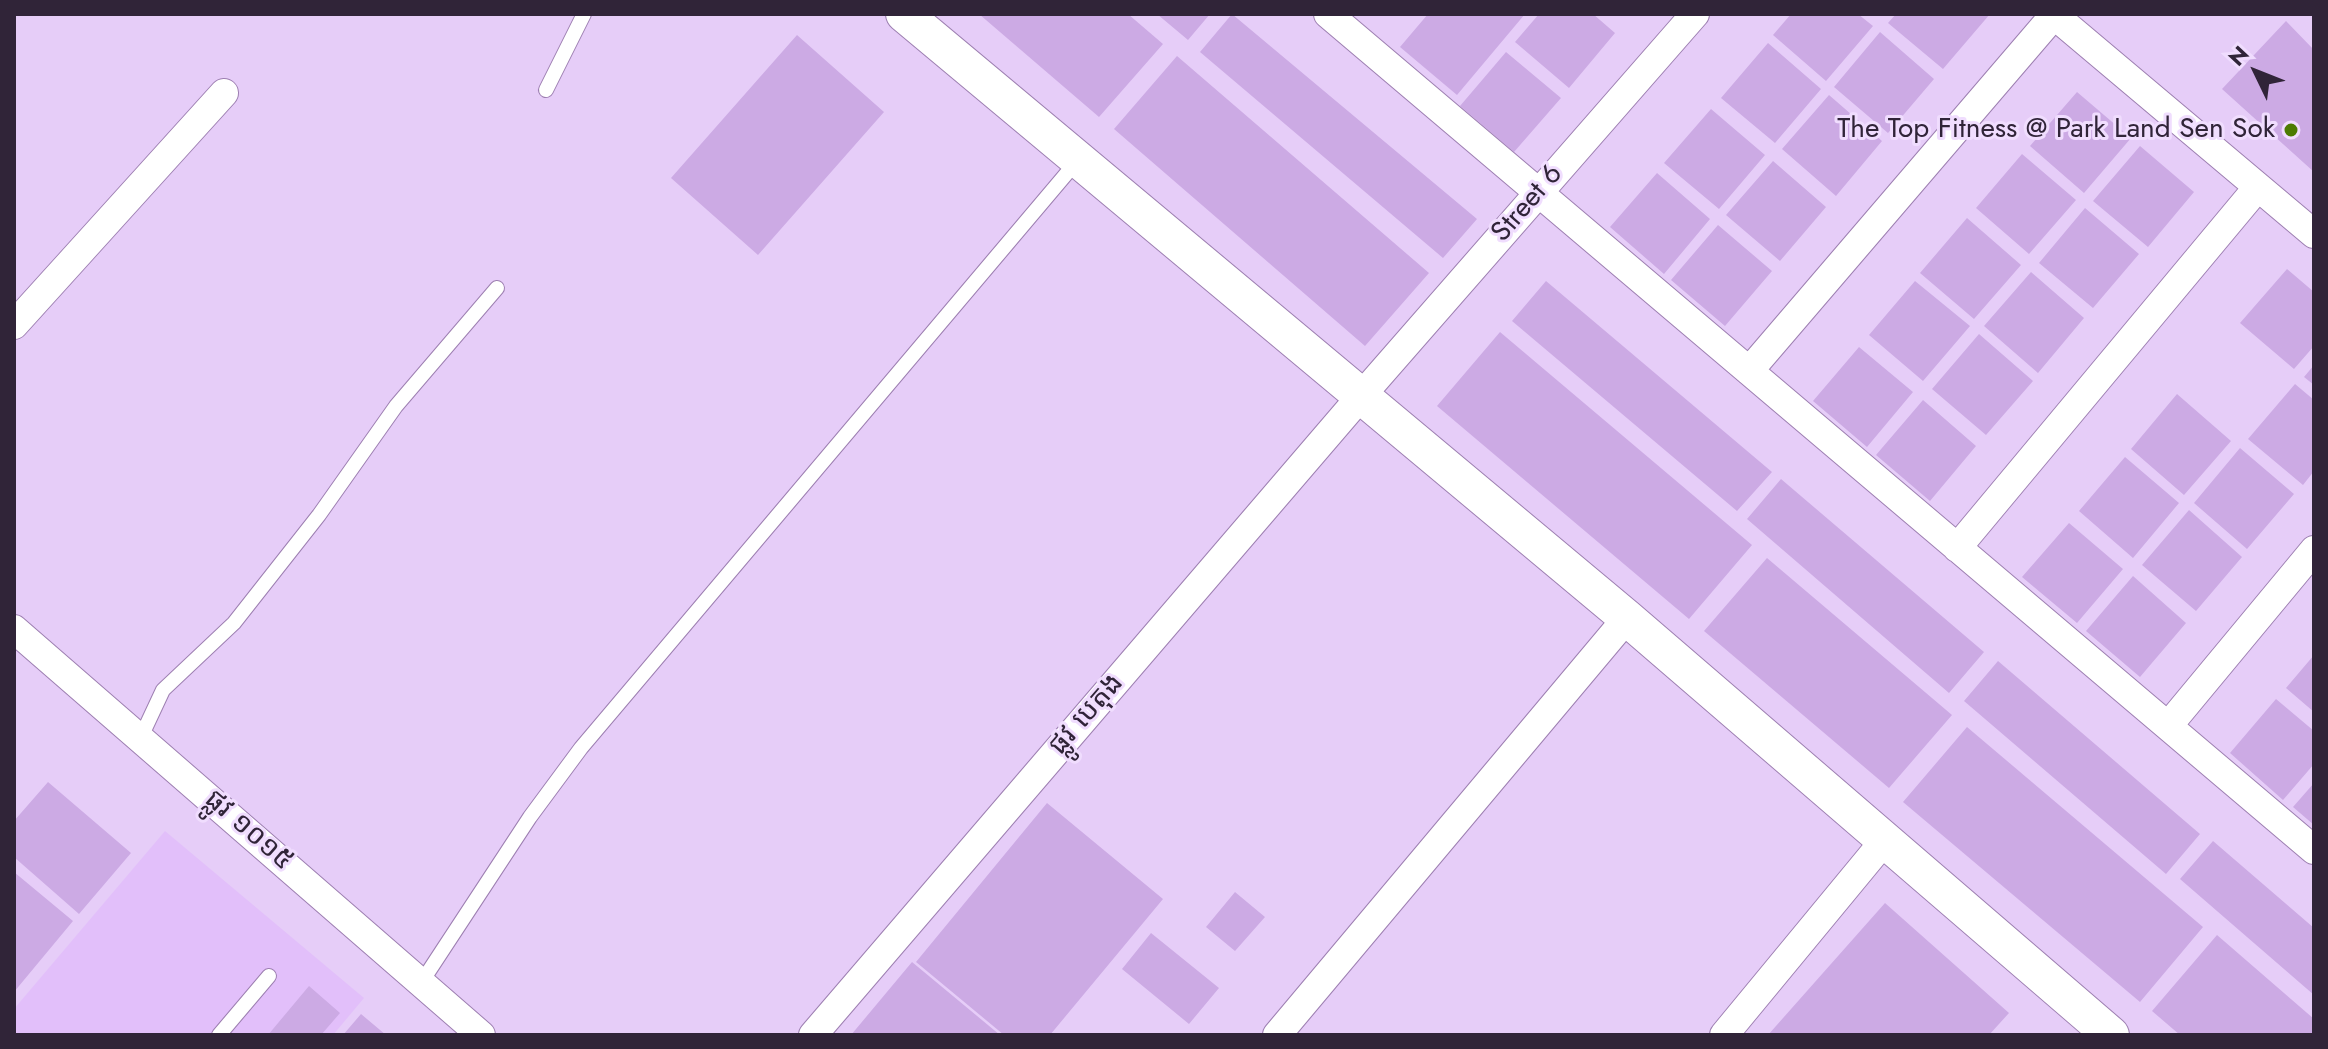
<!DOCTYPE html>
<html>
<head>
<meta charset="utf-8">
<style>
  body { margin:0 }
  #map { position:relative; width:2328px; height:1049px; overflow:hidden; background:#e6cdf8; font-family:Jost,sans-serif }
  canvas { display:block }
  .frame { position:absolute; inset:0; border:16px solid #302438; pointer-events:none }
  .north { position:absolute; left:2216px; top:32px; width:80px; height:80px; -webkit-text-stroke:6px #f0ddfe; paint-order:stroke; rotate:313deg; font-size:22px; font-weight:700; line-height:32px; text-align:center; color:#302438 }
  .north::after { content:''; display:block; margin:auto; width:28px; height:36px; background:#302438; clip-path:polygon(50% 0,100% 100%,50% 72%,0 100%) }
</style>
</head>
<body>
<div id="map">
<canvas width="2328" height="1049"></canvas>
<div class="frame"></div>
<div class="north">N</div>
</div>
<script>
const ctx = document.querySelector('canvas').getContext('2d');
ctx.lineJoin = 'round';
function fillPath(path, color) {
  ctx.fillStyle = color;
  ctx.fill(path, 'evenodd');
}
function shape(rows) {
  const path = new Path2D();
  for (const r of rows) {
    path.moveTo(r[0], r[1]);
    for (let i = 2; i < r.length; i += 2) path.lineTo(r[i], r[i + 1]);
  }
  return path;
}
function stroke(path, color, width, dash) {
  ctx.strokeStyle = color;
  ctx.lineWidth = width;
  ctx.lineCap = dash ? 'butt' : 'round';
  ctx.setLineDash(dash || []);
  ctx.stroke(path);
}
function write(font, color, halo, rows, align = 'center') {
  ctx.font = font + ' Jost,"Noto Sans Khmer",sans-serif';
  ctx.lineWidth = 6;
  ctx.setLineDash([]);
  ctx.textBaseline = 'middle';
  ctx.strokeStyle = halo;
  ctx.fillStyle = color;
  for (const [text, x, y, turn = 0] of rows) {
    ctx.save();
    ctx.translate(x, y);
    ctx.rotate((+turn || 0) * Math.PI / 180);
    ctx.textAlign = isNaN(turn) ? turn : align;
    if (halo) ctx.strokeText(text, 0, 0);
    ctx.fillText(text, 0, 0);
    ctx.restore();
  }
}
fillPath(shape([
  [165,831,364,998,333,1035,14,1035,14,1009]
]), '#e2bffa');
fillPath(shape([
  [979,14,1128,14,1163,44,1099,117],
  [1157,14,1210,14,1188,40],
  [1232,14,1477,219,1443,258,1200,52],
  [1428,14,1525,14,1457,95,1400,47],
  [1539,14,1593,14,1615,33,1569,88,1515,42],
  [1791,14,1858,14,1873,26,1826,81,1773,35],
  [1896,14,1990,14,1943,69,1888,23],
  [2286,21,2314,50,2314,172,2222,89],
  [1880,32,1934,79,1888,133,1834,87],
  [797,35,884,112,758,255,671,178],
  [1768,43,1821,89,1775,143,1721,98],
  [1506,52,1561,98,1514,152,1460,106],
  [1177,56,1429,273,1365,346,1114,129],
  [2077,92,2131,138,2084,193,2030,146],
  [1829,95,1882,141,1836,196,1782,149],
  [1711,109,1765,155,1719,209,1664,163],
  [2140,146,2194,192,2148,247,2093,201],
  [2022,154,2076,200,2029,254,1976,208],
  [1773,161,1826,207,1780,261,1726,215],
  [1657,173,1710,219,1664,274,1610,227],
  [2085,208,2139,254,2093,308,2039,263],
  [1967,218,2021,265,1974,319,1920,273],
  [1718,225,1772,271,1725,326,1671,280],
  [2287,269,2314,292,2314,346,2294,369,2240,323],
  [2031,272,2084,318,2038,373,1984,326],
  [1546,281,1772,472,1737,511,1512,321],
  [1915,281,1970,326,1923,381,1869,335],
  [1500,332,1752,545,1689,619,1437,406],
  [1979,334,2033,381,1986,435,1932,389],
  [1859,347,1913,392,1867,447,1813,401],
  [2314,365,2314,385,2304,377],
  [2295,384,2314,400,2314,471,2303,485,2248,439],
  [2177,394,2231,441,2184,495,2131,449],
  [1923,400,1976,446,1930,501,1876,455],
  [2240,448,2294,494,2247,549,2194,503],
  [2125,457,2179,503,2133,558,2079,511],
  [1781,479,1984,652,1949,693,1747,519],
  [2189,510,2242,557,2196,611,2142,565],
  [2069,523,2123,569,2077,623,2022,577],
  [1767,558,1952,715,1889,788,1704,631],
  [2133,576,2186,623,2140,677,2086,631],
  [2314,655,2314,712,2286,688],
  [1998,661,2200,834,2166,874,1964,701],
  [2276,699,2314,731,2314,764,2283,800,2230,753],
  [1967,727,2203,927,2140,1002,1903,802],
  [48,782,131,853,79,914,14,857,14,821],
  [2314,783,2314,825,2293,807],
  [1047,803,1163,899,1050,1035,1004,1035,916,962],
  [2213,841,2314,928,2314,995,2180,879],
  [14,872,73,921,14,992],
  [1235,892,1265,917,1235,951,1206,927],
  [1885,903,2009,1013,1989,1035,1768,1035],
  [1151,933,1219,988,1189,1024,1122,969],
  [2217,935,2314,1019,2314,1035,2180,1035,2152,1011],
  [912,962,1000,1035,851,1035],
  [309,986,340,1013,321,1035,268,1035],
  [361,1014,386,1035,343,1035]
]), '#ccaae4');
const service = shape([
  [546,90,584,14],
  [141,737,163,690,234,623,319,515,396,406,497,288],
  [421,983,530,817,581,748,1078,160],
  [219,1035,269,976]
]);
const minor = shape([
  [1328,14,2314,850],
  [2054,15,2314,234],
  [14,325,224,93],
  [1749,371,2055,14],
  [1957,548,2258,187],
  [14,629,481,1035],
  [2168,726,2314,550],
  [813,1035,1362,395,1695,14],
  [1277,1035,1627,618],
  [1724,1035,1885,840]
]);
const tertiary = shape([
  [904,14,1627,618,2111,1035]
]);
stroke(service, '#9d7fb1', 16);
stroke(minor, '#9d7fb1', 30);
stroke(tertiary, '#9d7fb1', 38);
stroke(service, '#fff', 14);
stroke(minor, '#fff', 28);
stroke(tertiary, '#fff', 36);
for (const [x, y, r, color] of [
  [2291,130,8,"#4c7b02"]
]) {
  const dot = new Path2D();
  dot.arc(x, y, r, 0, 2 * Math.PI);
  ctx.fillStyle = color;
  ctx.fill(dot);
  stroke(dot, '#f0ddfe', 3);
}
write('28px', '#302438', '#f0ddfe', [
  ["The Top Fitness @ Park Land Sen Sok",2275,130]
], 'right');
write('28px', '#302438', '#f0ddfe', [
  ["Street 6",1528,204,-49],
  ["ផ្លូវ បេតុង",1087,715,-49],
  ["ផ្លូវ ១០១៥",248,831,41]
]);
</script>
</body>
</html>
